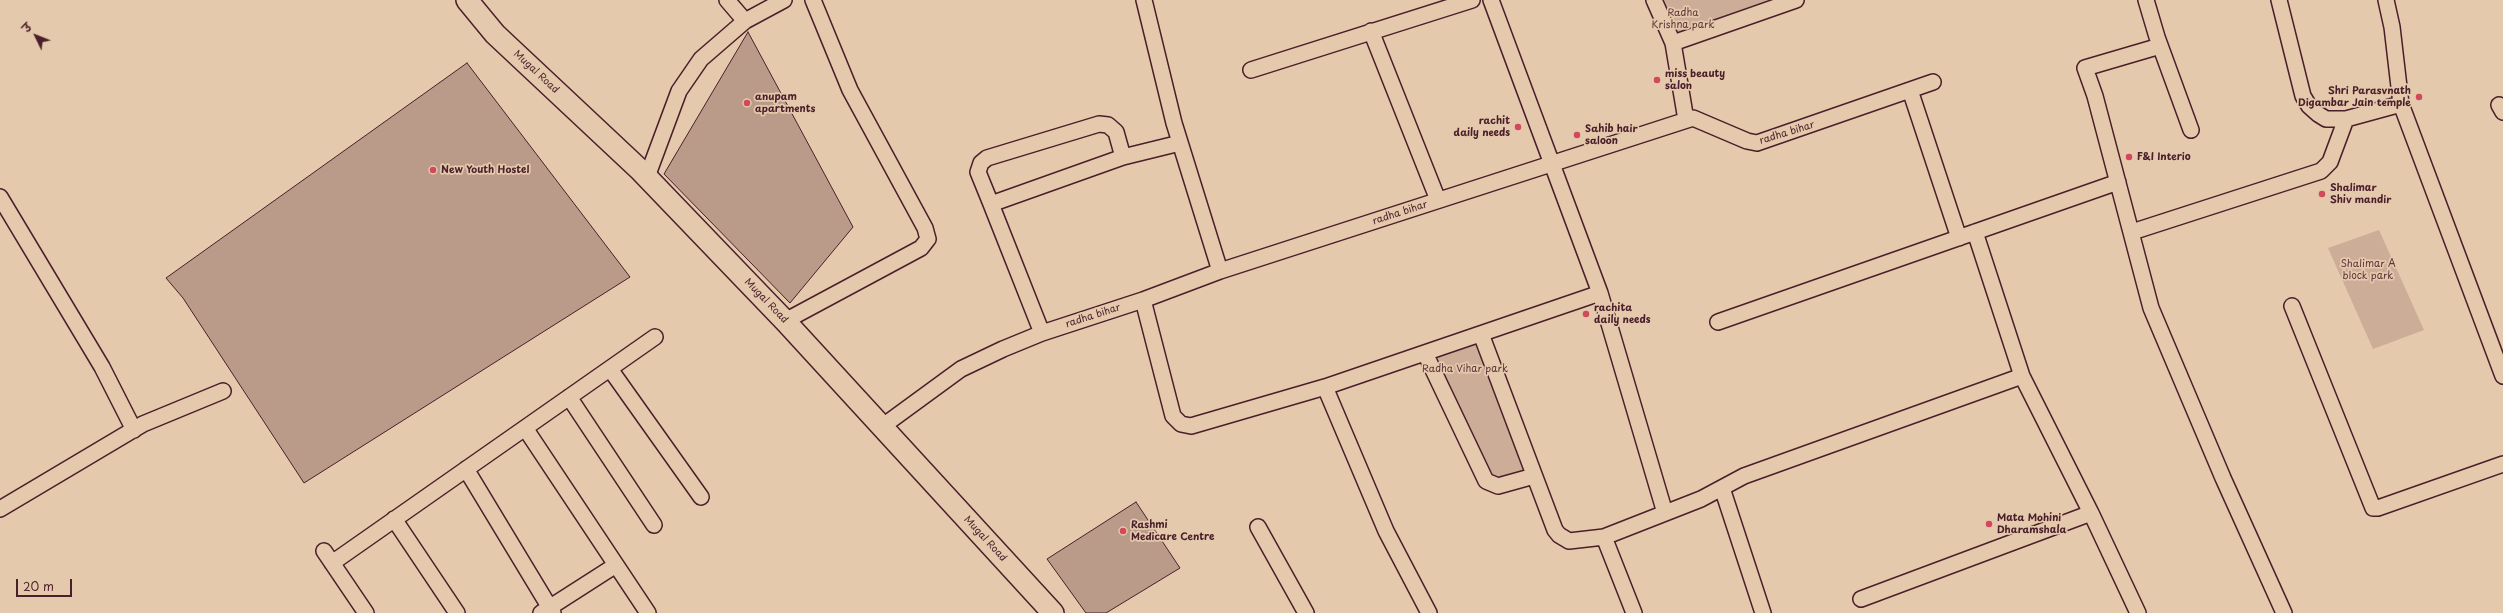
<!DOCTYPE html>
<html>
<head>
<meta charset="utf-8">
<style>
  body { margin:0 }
  #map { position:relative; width:2503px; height:613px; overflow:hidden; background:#e5c9ac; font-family:"Playpen Sans","Playpen Sans Deva",sans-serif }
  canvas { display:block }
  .north { position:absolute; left:16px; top:16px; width:40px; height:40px; -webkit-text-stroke:3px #e5c9ac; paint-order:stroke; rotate:313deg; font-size:11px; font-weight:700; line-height:16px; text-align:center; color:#4a1f2b }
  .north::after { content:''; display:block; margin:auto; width:14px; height:18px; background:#4a1f2b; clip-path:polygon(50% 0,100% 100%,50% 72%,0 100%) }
  .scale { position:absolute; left:16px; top:579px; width:56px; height:18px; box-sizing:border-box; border:2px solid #4a1f2b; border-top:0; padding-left:5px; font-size:12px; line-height:14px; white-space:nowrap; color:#4a1f2b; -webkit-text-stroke:3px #e5c9ac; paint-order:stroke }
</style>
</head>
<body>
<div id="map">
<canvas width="2503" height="613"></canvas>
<div class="north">उ</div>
<div class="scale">20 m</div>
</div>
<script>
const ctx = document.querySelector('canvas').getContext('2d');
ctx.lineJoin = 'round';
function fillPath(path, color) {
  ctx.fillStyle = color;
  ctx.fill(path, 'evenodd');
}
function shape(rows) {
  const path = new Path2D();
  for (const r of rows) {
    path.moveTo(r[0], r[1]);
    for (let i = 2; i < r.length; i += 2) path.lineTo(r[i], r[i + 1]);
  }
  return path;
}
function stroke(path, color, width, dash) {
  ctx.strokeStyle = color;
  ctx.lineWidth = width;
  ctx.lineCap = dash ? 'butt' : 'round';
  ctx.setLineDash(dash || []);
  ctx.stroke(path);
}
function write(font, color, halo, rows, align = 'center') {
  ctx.font = font + ' "Playpen Sans",sans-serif';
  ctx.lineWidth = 3.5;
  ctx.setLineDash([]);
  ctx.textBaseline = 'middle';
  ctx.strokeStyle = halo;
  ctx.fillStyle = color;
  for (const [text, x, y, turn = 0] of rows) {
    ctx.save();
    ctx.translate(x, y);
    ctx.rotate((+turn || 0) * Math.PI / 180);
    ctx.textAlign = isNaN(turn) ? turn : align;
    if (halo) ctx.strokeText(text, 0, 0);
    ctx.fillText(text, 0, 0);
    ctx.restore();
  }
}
fillPath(shape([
  [1654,0,1796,0,1673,43],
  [2379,230,2424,330,2373,349,2328,248],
  [1481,334,1534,476,1493,486,1425,353]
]), '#ccad97');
const building = shape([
  [748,32,853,227,790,303,664,174,748,32],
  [467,63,630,277,304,483,183,298,166,278,467,63],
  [1136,502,1180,568,1106,613,1086,613,1047,559,1136,502]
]);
fillPath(building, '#ba9a88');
stroke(building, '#4a1f2b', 1);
const street = shape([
  [727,0,745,21],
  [1144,0,1174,123,1220,271],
  [1491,0,1600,293,1665,513],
  [1654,0,1673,43,1686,120],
  [2146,0,2157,37,2191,130],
  [2279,0,2303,96,2309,106,2318,114,2326,119,2346,119,2401,104],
  [2386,0,2392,27,2401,104,2503,376],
  [1371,31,1438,200],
  [1673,43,1796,0],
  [2160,46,2085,68,2095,96,2151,308,2223,478,2284,613],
  [1251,70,1472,0],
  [1910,90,1959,238],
  [2499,105,2503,112],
  [1123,157,1180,143],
  [647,177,679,91,701,59,745,21,784,0],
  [0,197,102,367,134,430],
  [991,204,1123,157,1116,132,1108,125,1099,124,987,158,981,163,978,172,991,204,1042,333],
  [1975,232,2022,376,2091,513],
  [2132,232,2321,171,2330,162,2346,119],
  [1143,300,1173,416,1181,424,1191,426,1325,387,1600,293],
  [2292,306,2373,508,2378,508,2503,464],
  [785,321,921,248,928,239,925,228,850,90,813,0],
  [1718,322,2118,182],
  [1481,334,1555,530,1559,535,1569,541,1604,537,1701,499,1744,476,2022,376],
  [1425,353,1486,481,1498,486,1534,476],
  [610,369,701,497],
  [1325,387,1386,531,1429,613],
  [569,397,654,525],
  [883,426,961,369,1003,349,1042,333,1143,300,1220,271,1693,118,1747,141,1757,143,1933,82],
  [525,428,648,613],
  [466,469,553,613],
  [1722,488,1763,613],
  [0,509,143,424,223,391],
  [394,519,457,613],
  [1258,527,1306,613],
  [1604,537,1634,613],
  [324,551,366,613],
  [332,563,655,337],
  [1861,599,2091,513,2138,613],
  [541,613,616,565]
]);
const secondary = shape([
  [467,0,495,34,639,169,785,321,1053,613]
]);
stroke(street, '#4a1f2b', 18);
stroke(secondary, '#4a1f2b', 24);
stroke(street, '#e5c9ac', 15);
stroke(secondary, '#e5c9ac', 21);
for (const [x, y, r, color] of [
  [1657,80,4,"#d1495b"],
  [2419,97,4,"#d1495b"],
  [747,103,4,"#d1495b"],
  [1518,127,4,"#d1495b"],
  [1577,135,4,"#d1495b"],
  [2129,157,4,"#d1495b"],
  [433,170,4,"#d1495b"],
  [2322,194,4,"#d1495b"],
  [1586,314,4,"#d1495b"],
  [1989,524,4,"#d1495b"],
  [1123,531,4,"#d1495b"]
]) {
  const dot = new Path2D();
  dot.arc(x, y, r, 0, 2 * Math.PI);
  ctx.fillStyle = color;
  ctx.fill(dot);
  stroke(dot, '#e5c9ac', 1.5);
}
write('10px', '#5e343b', '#e5c9ac', [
  ["Radha",1683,13],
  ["Krishna park",1683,25],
  ["Shalimar A",2368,264],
  ["block park",2368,276],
  ["Radha Vihar park",1465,369]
]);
write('10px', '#4a1f2b', '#e5c9ac', [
  ["Mugal Road",536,72,43],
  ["radha bihar",1787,133,-17],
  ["radha bihar",1400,213,-18],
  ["Mugal Road",766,301,46],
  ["radha bihar",1093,316,-18],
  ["Mugal Road",985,539,47]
]);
write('bold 10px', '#4a1f2b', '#e5c9ac', [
  ["miss beauty",1665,74],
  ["salon",1665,86],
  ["Shri Parasvnath",2411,91,"right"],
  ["Digambar Jain temple",2411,103,"right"],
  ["anupam",755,97],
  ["apartments",755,109],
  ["rachit",1510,121,"right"],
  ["daily needs",1510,133,"right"],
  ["Sahib hair",1585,129],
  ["saloon",1585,141],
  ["F&I Interio",2137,157],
  ["New Youth Hostel",441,170],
  ["Shalimar",2330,188],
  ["Shiv mandir",2330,200],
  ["rachita",1594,308],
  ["daily needs",1594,320],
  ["Mata Mohini",1997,518],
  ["Dharamshala",1997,530],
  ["Rashmi",1131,525],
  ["Medicare Centre",1131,537]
], 'left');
</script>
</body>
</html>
